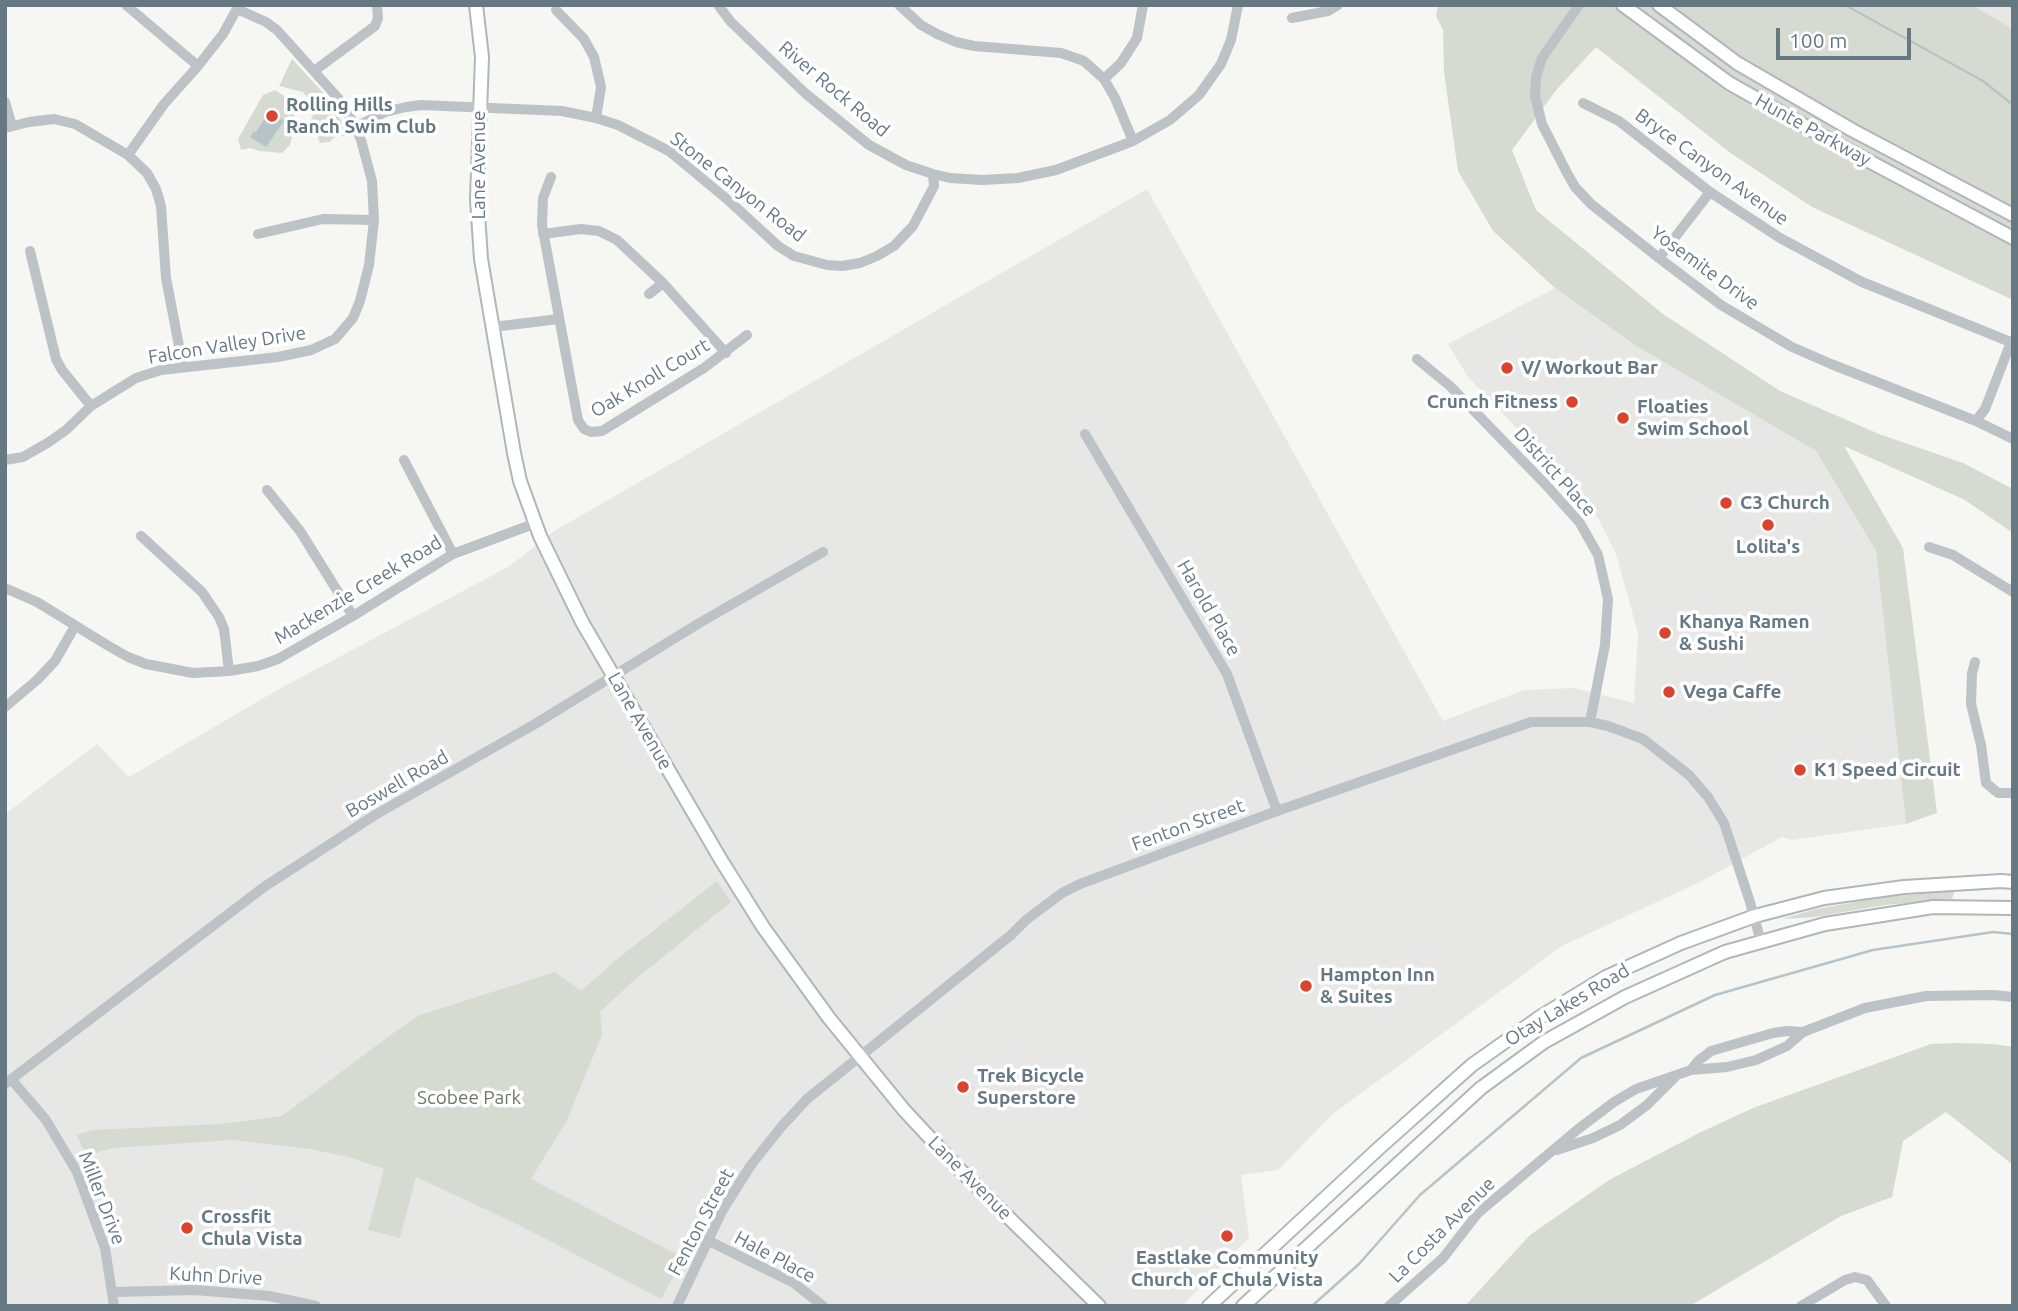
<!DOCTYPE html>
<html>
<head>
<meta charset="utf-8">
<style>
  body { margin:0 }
  #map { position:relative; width:2018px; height:1311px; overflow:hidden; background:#f6f6f3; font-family:Ubuntu,sans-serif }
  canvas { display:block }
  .frame { position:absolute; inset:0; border:7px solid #667983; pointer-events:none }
  .scale { position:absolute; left:1776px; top:28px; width:135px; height:32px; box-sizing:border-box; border:4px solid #667983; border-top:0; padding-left:9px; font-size:21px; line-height:24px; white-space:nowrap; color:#667983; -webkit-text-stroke:5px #fff; paint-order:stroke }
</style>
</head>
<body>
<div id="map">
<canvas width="2018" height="1311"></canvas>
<div class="frame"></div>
<div class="scale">100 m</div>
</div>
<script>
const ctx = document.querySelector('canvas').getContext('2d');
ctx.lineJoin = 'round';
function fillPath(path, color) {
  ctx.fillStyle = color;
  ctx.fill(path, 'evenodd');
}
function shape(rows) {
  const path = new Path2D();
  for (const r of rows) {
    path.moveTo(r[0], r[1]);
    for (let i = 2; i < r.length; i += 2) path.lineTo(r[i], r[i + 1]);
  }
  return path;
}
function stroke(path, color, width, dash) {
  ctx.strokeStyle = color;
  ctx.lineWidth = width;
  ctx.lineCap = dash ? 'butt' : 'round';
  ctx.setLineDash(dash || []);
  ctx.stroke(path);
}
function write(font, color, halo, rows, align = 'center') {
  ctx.font = font + ' Ubuntu,sans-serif';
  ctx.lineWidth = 7;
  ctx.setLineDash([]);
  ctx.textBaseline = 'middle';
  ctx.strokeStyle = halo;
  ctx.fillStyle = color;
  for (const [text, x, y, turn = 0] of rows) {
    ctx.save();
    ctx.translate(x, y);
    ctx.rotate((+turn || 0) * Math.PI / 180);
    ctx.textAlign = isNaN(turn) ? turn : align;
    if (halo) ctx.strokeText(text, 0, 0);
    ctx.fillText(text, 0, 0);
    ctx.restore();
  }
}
fillPath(shape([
  [1972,5,2013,5,2013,29],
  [1147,189,1443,721,1524,690,1574,688,1634,703,1638,633,1616,554,1599,520,1585,500,1468,377,1448,344,1555,288,1636,346,1816,451,1876,551,1906,824,1792,840,1782,837,1700,882,1562,946,1334,1113,1278,1170,1241,1175,1249,1238,1182,1306,5,1306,5,814,97,744,129,777,279,689,508,567,556,530]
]), '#e7e7e6');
fillPath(shape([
  [1438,5,1972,5,2013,29,2013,300,1812,207,1729,152,1596,47,1557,89,1512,150,1536,210,1663,314,1780,391,1879,434,1963,463,2013,489,2013,533,1965,500,1844,446,1903,548,1937,813,1906,824,1876,551,1816,451,1636,346,1555,288,1493,231,1458,171,1444,72,1443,30,1436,16],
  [292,59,327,97,338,114,348,136,336,136,329,142,320,143,314,126,309,125,314,112,311,102,303,92,279,86],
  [275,90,300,106,287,127,288,133,292,137,290,145,282,153,260,151,250,148,241,150,238,139,263,95],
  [717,881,731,902,632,982,600,1012,602,1035,566,1122,531,1179,684,1258,661,1299,517,1224,416,1177,400,1238,368,1230,384,1169,349,1157,310,1149,233,1140,114,1148,87,1155,76,1135,92,1130,221,1124,282,1116,396,1031,420,1015,555,972,581,991,616,960],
  [1952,891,1954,893,1952,899,1885,905,1815,917,1782,919,1816,909,1884,897],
  [1958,1043,1994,1044,2013,1047,2013,1165,1946,1112,1903,1141,1892,1197,1841,1216,1690,1306,1465,1306,1530,1235,1609,1180,1699,1133,1753,1108,1931,1044]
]), '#d6dbd2');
fillPath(shape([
  [269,112,284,121,266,147,250,137,254,131,256,132]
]), '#b6c4c7');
stroke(shape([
  [1845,5,1983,81,2013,105],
  [1312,1306,1359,1264,1420,1195,1581,1058,1715,995,1873,950,1993,932,2013,934]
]), '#b6c4c7', 2.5);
const major = shape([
  [476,5,482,57,477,199,481,259,514,453,520,481,540,536,582,622,721,860,763,927,829,1018,904,1110,957,1167,1099,1306],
  [1623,5,1729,83,1835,143,2013,238],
  [1659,5,1737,63,1852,130,2013,215],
  [1209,1306,1378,1149,1472,1065,1540,1017,1606,977,1681,943,1755,916,1824,898,1904,887,2001,881,2013,882],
  [1243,1306,1481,1088,1544,1042,1625,997,1725,952,1825,924,1933,907,2013,908]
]);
stroke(major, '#b0b6b9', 16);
stroke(shape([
  [126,5,198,66],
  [718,5,731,22,806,94,869,145,906,165,933,174,950,178,982,180,1018,178,1056,170,1133,141,1170,120,1199,95,1221,64,1231,40,1238,5],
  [899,5,921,25,937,34,956,42,974,46,1061,53,1084,61,1104,79,1115,98,1133,141],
  [1579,5,1542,58,1536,77,1535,96,1542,124,1566,171,1575,187,1591,204,1659,258,1721,305,1792,347,1831,364,1976,421,2013,439],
  [556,10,584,39,594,57,601,87,596,118],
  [1292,18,1328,11,1338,5],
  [314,71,375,26,378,18,377,5],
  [1104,79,1121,63,1137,38,1143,5],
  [5,102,12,126],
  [1583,103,1619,121,1710,192,1780,238,1862,282,2013,343],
  [356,127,385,112,406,107,421,105,562,111,596,118,618,125,669,151,728,200,778,246,794,256,827,265,842,266,860,263,877,256,894,246,913,226,934,186,933,174],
  [5,128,29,122,54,119,75,124,128,155,147,173,156,189,161,206,166,278,183,367],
  [128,155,164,104,198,66,223,34,239,5],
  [551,177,543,198,542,225,578,420,584,429,591,432,602,431,704,368,747,335],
  [258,234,323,219,374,220],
  [543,234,581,229,599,231,617,240,663,283,726,353],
  [30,251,56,359,62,370,91,406],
  [1659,258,1710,192],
  [649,294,663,283],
  [493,327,559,319],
  [1417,359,1450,386,1547,486,1580,523,1598,555,1608,599,1605,645,1590,722],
  [1976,421,1985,409,2011,342],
  [1085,434,1227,674,1277,811],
  [5,460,23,457,49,442,66,430,91,406,136,378,161,370,278,357,311,350,335,339,353,318,360,301,369,265,374,220,372,181,361,140,356,127,338,98,277,30,266,22,237,9],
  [404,460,453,554],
  [267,490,300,531,353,616],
  [141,536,202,592,219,617,224,629,229,671],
  [1929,547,1953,555,2013,592],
  [5,588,37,602,107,645,128,657,146,664,193,673,229,671,258,666,278,659,353,616,453,554,536,523],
  [1975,662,1972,673,1971,704,1981,745,1986,783,1998,793,2013,793],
  [5,707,37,680,55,661,75,626],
  [1691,1070,1698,1061,1711,1051,1773,1033,1787,1031,1803,1032],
  [11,1079,46,1120,77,1172,105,1248,114,1306],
  [5,1084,264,887,375,815,535,724,701,622,823,552],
  [1557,1150,1593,1138,1620,1125,1647,1105,1675,1077],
  [709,1241,794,1283,823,1306],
  [113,1292,195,1290,269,1296,316,1306],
  [677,1306,722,1211,751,1165,782,1126,807,1099,1011,935,1026,920,1062,893,1080,884,1277,811,1531,722,1590,722,1608,726,1643,739,1689,775,1708,797,1724,823,1750,902,1761,942],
  [1389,1306,1443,1258,1478,1213,1577,1130,1614,1102,1636,1089,1691,1070,1727,1067,1756,1060,1787,1046,1803,1032,1865,1008,1926,996,1993,995,2013,997],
  [1801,1306,1845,1280,1855,1277,1867,1280,1886,1306]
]), '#bcc2c5', 10);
stroke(major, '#fff', 12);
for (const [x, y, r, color] of [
  [272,116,7,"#dc432d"],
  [1507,368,7,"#dc432d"],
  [1572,402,7,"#dc432d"],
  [1623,418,7,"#dc432d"],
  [1726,503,7,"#dc432d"],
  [1768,525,7,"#dc432d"],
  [1665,633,7,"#dc432d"],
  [1669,692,7,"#dc432d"],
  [1800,770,7,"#dc432d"],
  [1306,986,7,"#dc432d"],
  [963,1087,7,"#dc432d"],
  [187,1228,7,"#dc432d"],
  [1227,1236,7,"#dc432d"]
]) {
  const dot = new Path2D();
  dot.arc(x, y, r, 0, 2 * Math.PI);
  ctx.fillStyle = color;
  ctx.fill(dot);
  stroke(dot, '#fff', 2.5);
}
write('19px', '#667983', '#fff', [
  ["River Rock Road",834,89,40],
  ["Hunte Parkway",1813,130,29],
  ["Lane Avenue",479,165,-90],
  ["Bryce Canyon Avenue",1712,167,36],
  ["Stone Canyon Road",738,187,38],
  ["Yosemite Drive",1705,268,36],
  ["Falcon Valley Drive",227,345,-9],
  ["Oak Knoll Court",650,378,-31],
  ["District Place",1555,472,48],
  ["Mackenzie Creek Road",358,590,-31],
  ["Harold Place",1209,608,60],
  ["Lane Avenue",640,721,60],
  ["Boswell Road",397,784,-30],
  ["Fenton Street",1188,825,-20],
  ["Otay Lakes Road",1567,1005,-31],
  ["Lane Avenue",970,1178,45],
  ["Miller Drive",102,1198,69],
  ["Fenton Street",701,1222,-62],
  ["La Costa Avenue",1442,1230,-45],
  ["Hale Place",775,1257,28],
  ["Kuhn Drive",216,1276,3]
]);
write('bold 19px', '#667983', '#fff', [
  ["Rolling Hills",286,105],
  ["Ranch Swim Club",286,127],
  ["V/ Workout Bar",1521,368],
  ["Crunch Fitness",1558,402,"right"],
  ["Floaties",1637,407],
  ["Swim School",1637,429],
  ["C3 Church",1740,503],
  ["Lolita's",1768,547,"center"],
  ["Khanya Ramen",1679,622],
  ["& Sushi",1679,644],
  ["Vega Caffe",1683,692],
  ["K1 Speed Circuit",1814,770],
  ["Hampton Inn",1320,975],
  ["& Suites",1320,997],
  ["Trek Bicycle",977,1076],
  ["Superstore",977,1098],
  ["Crossfit",201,1217],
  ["Chula Vista",201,1239],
  ["Eastlake Community",1227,1258,"center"],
  ["Church of Chula Vista",1227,1280,"center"]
], 'left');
write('19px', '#6b7a65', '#fff', [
  ["Scobee Park",469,1098]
]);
</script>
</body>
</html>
